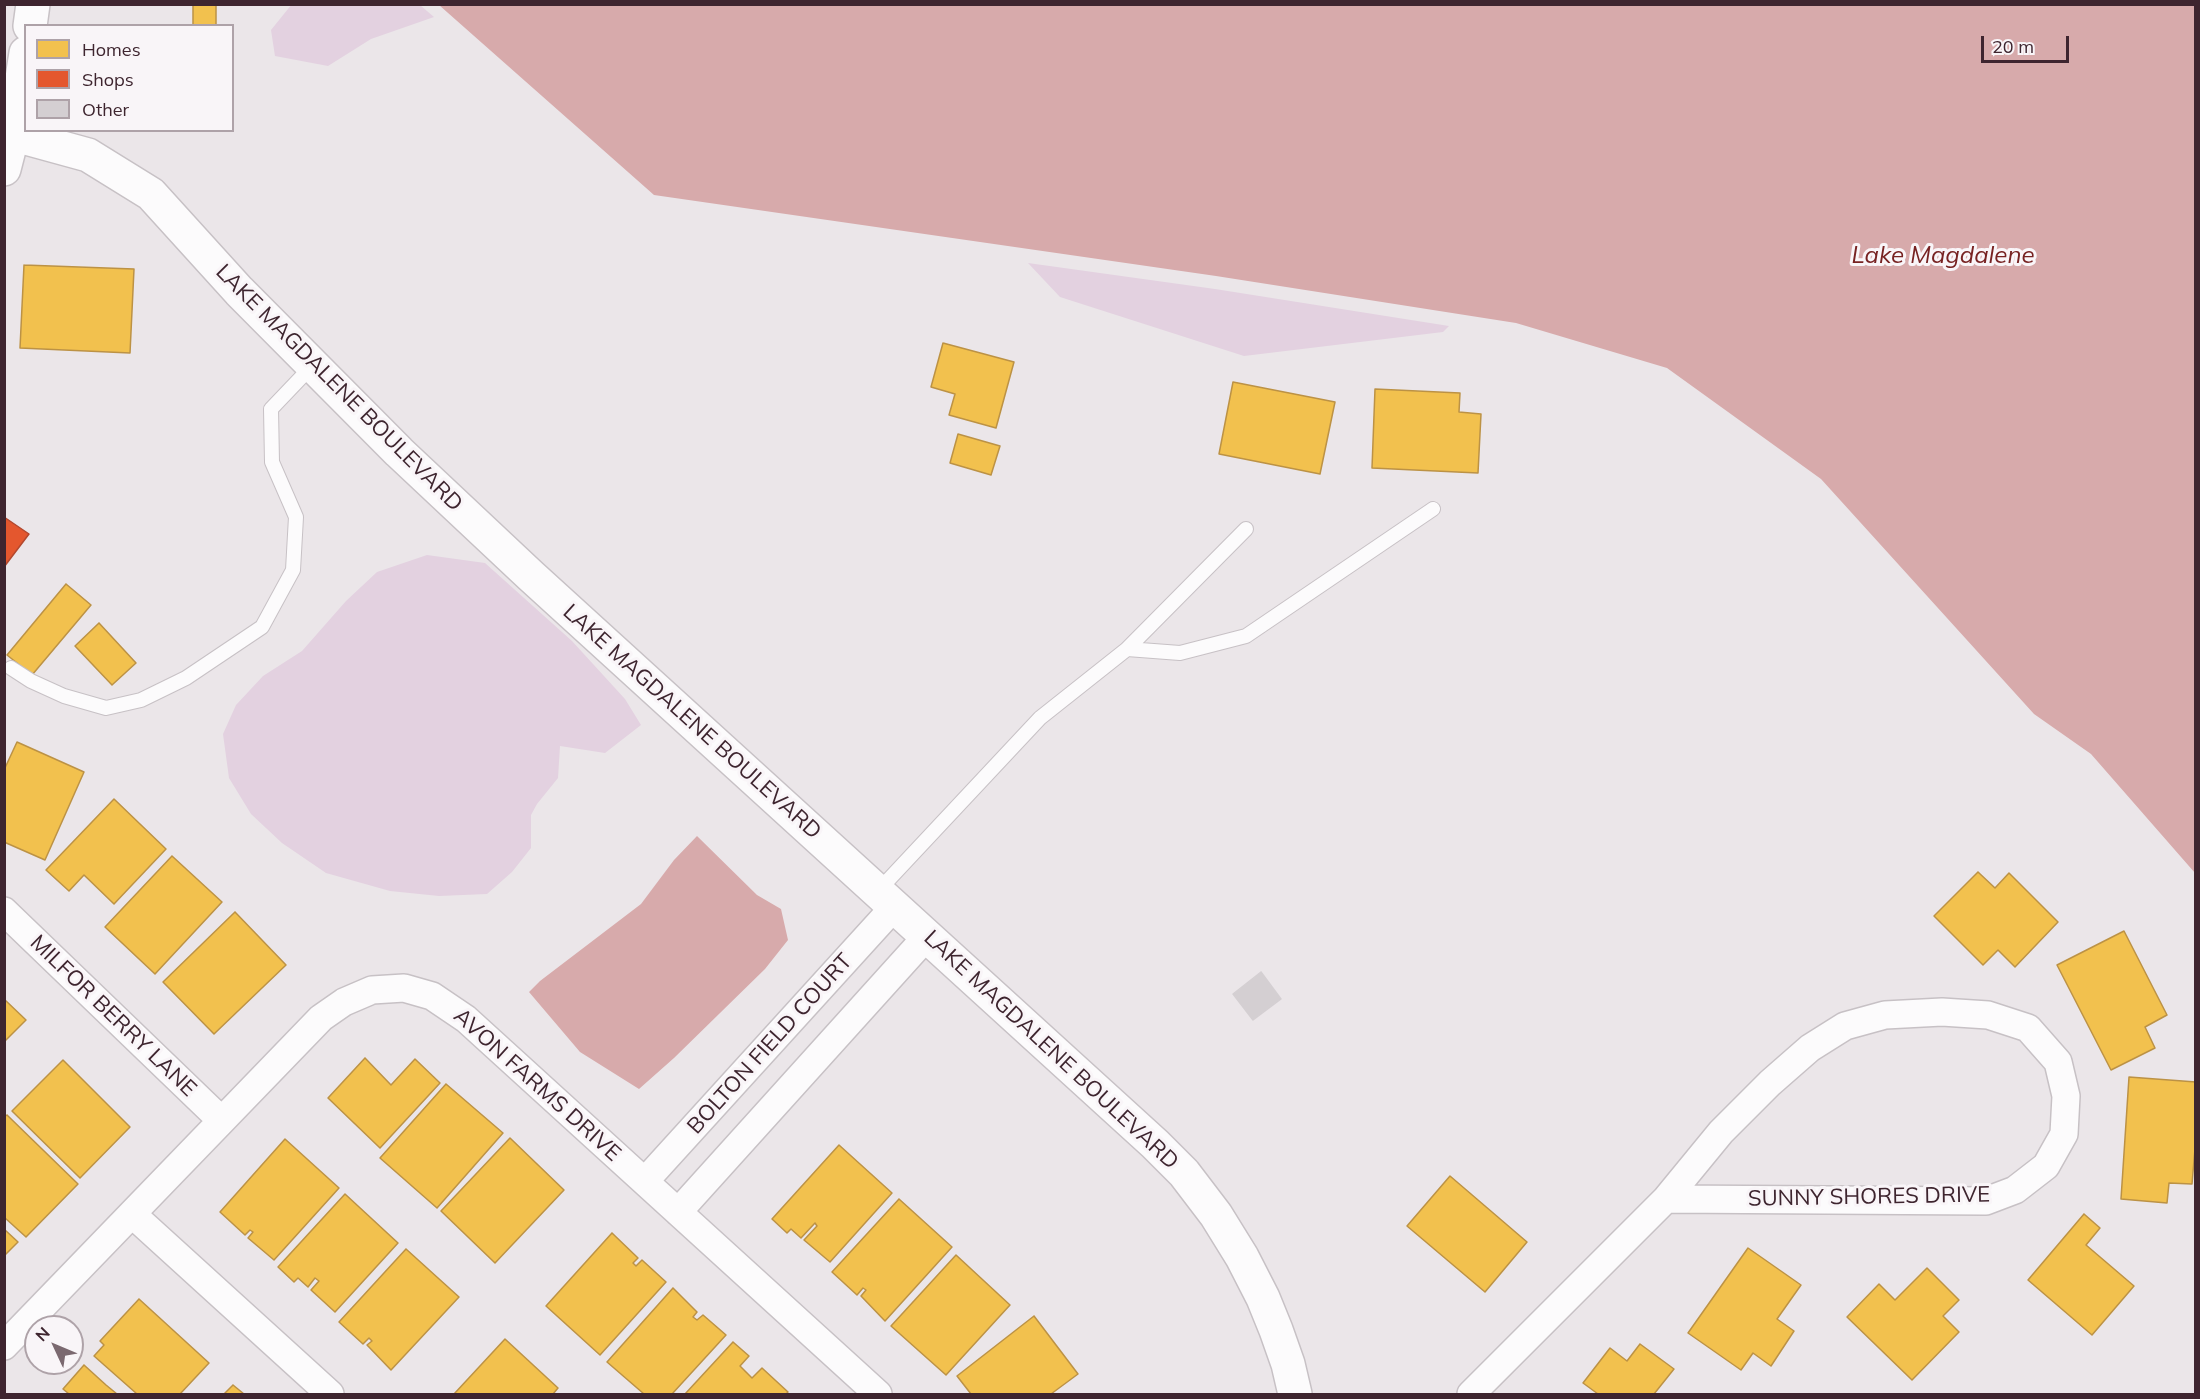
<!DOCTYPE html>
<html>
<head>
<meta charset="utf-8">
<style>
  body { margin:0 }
  #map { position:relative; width:2200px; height:1399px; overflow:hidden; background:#ebe6e9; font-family:Mulish,sans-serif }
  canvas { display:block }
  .frame { position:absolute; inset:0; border:6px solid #3e252f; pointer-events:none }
  .legend { position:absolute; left:24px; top:24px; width:210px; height:108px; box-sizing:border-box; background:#f9f5f8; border:2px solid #aea2a8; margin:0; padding:8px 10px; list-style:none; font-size:18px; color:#3e252f }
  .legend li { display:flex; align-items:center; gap:12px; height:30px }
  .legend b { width:30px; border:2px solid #aea2a8 }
  .north { position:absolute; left:24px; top:1315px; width:60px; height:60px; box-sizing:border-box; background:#f9f5f8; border:2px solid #aea2a8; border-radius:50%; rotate:314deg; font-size:16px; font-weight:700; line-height:24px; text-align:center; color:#3e252f }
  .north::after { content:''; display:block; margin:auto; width:21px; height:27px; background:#7b6970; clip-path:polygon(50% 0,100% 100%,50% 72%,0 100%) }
  .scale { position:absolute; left:1981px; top:36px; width:88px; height:27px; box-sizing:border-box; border:3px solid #3e252f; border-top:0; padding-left:8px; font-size:18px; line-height:21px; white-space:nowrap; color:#3e252f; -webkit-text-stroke:4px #f9f5f8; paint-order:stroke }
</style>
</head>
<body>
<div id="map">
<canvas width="2200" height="1399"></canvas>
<div class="frame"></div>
<ul class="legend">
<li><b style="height:16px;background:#f2c14e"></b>Homes</li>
<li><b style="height:16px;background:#e4572e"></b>Shops</li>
<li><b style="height:16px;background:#d4cfd2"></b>Other</li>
</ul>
<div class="north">N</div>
<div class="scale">20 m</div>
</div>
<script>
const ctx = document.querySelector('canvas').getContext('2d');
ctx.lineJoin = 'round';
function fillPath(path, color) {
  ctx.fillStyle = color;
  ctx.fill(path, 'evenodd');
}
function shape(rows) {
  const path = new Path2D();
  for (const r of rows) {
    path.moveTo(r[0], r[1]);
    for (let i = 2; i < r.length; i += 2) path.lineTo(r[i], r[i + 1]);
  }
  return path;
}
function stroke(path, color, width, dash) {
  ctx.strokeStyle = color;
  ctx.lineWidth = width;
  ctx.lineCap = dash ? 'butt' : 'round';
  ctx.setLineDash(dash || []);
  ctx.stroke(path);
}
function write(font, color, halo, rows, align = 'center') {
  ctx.font = font + ' Mulish,sans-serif';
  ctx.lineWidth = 6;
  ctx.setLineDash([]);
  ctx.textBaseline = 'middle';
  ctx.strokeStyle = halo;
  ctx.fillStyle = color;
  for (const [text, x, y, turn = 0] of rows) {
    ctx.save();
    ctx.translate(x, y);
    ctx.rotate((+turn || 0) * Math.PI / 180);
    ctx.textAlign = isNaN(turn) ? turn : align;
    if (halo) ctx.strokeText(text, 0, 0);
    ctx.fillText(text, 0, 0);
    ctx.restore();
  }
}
fillPath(shape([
  [292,4,420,5,434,17,371,39,328,66,275,56,271,30],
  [1028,263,1215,289,1449,326,1443,332,1244,356,1060,297],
  [427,555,485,563,572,641,625,699,641,725,605,753,560,746,558,778,537,804,531,815,531,848,512,872,487,894,439,896,390,891,326,873,282,843,251,814,229,778,223,734,236,705,263,676,302,651,346,601,377,572]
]), '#e3d1e0');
fillPath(shape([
  [439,5,2195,5,2195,873,2091,754,2034,714,1821,479,1667,368,1516,323,1216,276,654,195],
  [697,836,757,895,781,909,788,940,765,969,674,1058,639,1089,580,1052,529,992,540,981,641,904,674,860]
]), '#d7aaab');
const homes = shape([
  [193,4,216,4,216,25,193,25,193,4],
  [24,265,134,269,130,353,20,348,24,265],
  [943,343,1014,362,996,428,949,415,955,394,931,387,943,343],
  [1233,382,1335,402,1320,474,1219,454,1233,382],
  [1375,389,1460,393,1459,412,1481,414,1478,473,1372,468,1375,389],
  [958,434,1000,446,991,475,950,463,958,434],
  [66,584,91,605,32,675,7,655,66,584],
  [99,623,136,663,112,685,75,646,99,623],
  [17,742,84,772,45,860,4,842,4,770,17,742],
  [114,799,166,849,114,904,84,875,69,891,46,870,114,799],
  [172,856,222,902,155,974,105,927,172,856],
  [1978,872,1995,888,2009,873,2058,922,2015,967,1998,950,1983,965,1934,916,1978,872],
  [235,912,286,965,214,1034,163,982,235,912],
  [2124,931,2167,1015,2145,1027,2155,1048,2111,1070,2057,965,2124,931],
  [4,999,26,1020,4,1042,4,999],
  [365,1058,391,1085,415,1059,440,1083,380,1148,328,1098,365,1058],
  [63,1060,130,1127,80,1178,12,1111,63,1060],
  [2129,1077,2196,1082,2196,1137,2192,1184,2169,1183,2167,1203,2121,1199,2129,1077],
  [446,1084,503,1133,437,1208,380,1158,446,1084],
  [7,1115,78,1184,26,1237,4,1217,4,1117,7,1115],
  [510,1138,564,1190,495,1263,441,1211,510,1138],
  [285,1139,339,1188,274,1260,248,1238,253,1232,250,1230,245,1235,220,1212,285,1139],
  [839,1145,892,1193,830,1262,804,1240,817,1226,815,1223,801,1238,791,1229,787,1233,772,1219,839,1145],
  [1450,1176,1527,1242,1485,1292,1407,1226,1450,1176],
  [345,1194,398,1243,335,1312,311,1290,319,1281,315,1278,308,1287,298,1278,294,1282,278,1267,345,1194],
  [899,1199,952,1247,885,1321,861,1296,866,1290,863,1288,857,1295,832,1272,899,1199],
  [2084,1214,2100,1228,2086,1245,2134,1286,2092,1335,2028,1280,2084,1214],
  [4,1229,18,1242,4,1256,4,1229],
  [612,1233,638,1258,633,1263,636,1266,642,1260,666,1282,600,1355,546,1306,612,1233],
  [1748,1248,1801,1285,1777,1319,1794,1331,1771,1366,1753,1353,1741,1370,1688,1333,1748,1248],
  [406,1249,459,1297,391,1370,367,1345,372,1341,369,1338,363,1344,339,1322,406,1249],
  [956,1255,1010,1305,946,1375,891,1326,956,1255],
  [1927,1268,1959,1300,1943,1316,1959,1332,1912,1380,1847,1317,1879,1284,1895,1300,1927,1268],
  [673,1288,697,1312,693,1317,697,1320,703,1315,726,1335,672,1394,644,1394,607,1362,673,1288],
  [139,1299,209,1363,180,1394,137,1394,94,1356,104,1345,100,1341,139,1299],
  [1034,1316,1078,1374,1051,1394,971,1394,957,1376,1034,1316],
  [505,1339,558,1388,553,1394,454,1394,505,1339],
  [733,1342,749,1356,740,1366,752,1378,762,1368,788,1392,786,1394,685,1394,733,1342],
  [1640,1344,1674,1369,1654,1394,1598,1394,1583,1383,1610,1348,1627,1361,1640,1344],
  [84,1365,106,1385,117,1394,69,1394,63,1389,84,1365],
  [233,1385,244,1394,224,1394,233,1385]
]);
fillPath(homes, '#f2c14e');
stroke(homes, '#bc9245', 1.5);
const shops = shape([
  [4,517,29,534,4,567,4,517]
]);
fillPath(shops, '#e4572e');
stroke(shops, '#b2482e', 1.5);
const building = shape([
  [1261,972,1281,999,1253,1020,1233,994,1261,972]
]);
fillPath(building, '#d4cfd2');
stroke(building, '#d4cfd2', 1.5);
const service = shape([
  [1127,649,1246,529],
  [11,668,31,681,64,696,106,708,141,700,186,678,262,627,293,570,296,517,272,462,271,409,313,365],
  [878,891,1040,718,1127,649,1180,653,1246,636,1433,509]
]);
const minor = shape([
  [4,911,221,1120],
  [645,1181,895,906],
  [678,1212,928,935],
  [132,1214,330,1394],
  [4,1346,321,1018,344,1002,372,990,404,988,432,996,466,1019,878,1394],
  [1471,1394,1666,1199,1721,1132,1770,1083,1810,1048,1845,1026,1885,1015,1942,1012,1988,1015,2028,1028,2058,1062,2066,1096,2064,1134,2046,1166,2015,1190,1986,1201,1666,1199]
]);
const tertiary = shape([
  [4,132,88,155,151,194,239,291,399,452,530,575,1155,1144,1184,1173,1216,1215,1242,1257,1263,1298,1276,1330,1288,1364,1295,1394]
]);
const secondary = shape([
  [30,26,33,4],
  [4,169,13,134,26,53]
]);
stroke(service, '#c7c1c5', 16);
stroke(minor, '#c7c1c5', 30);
stroke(tertiary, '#c7c1c5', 36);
stroke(secondary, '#c8c2c6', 36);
stroke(service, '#fcfbfc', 14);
stroke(minor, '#fcfbfc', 27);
stroke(tertiary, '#fcfbfc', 33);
stroke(secondary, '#fcfbfc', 33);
write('22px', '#3e252f', '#f9f5f8', [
  ["LAKE MAGDALENE BOULEVARD",339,388,45],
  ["LAKE MAGDALENE BOULEVARD",692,722,42],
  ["MILFOR BERRY LANE",113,1016,44],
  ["BOLTON FIELD COURT",770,1044,-48],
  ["LAKE MAGDALENE BOULEVARD",1051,1050,43],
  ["AVON FARMS DRIVE",537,1085,42],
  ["SUNNY SHORES DRIVE",1869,1197,-1]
]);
write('italic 24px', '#722', '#f9f5f8', [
  ["Lake Magdalene",1943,256]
]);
</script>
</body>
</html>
